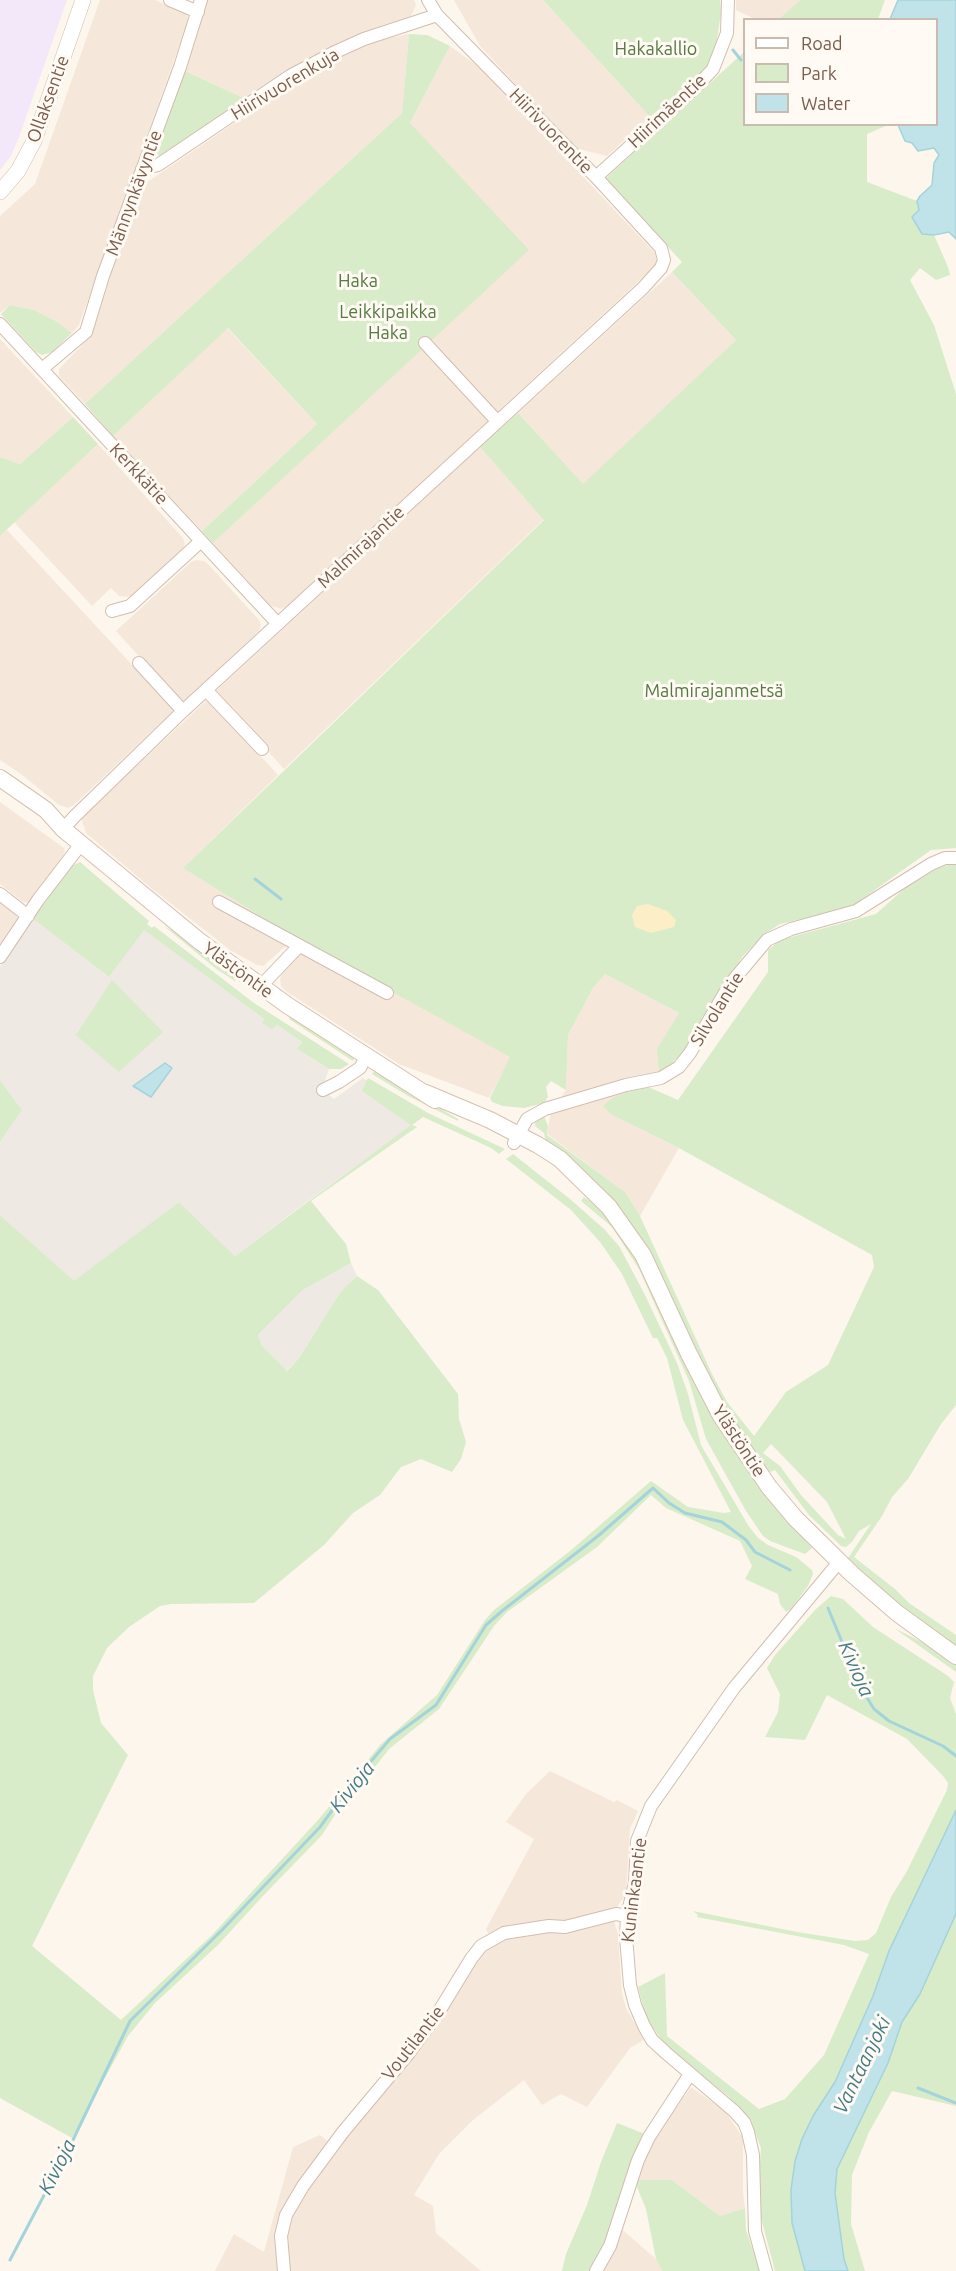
<!DOCTYPE html>
<html>
<head>
<meta charset="utf-8">
<style>
  body { margin:0 }
  #map { position:relative; width:956px; height:2271px; overflow:hidden; background:#fdf6ec; font-family:Ubuntu,sans-serif }
  canvas { display:block }
  .legend { position:absolute; left:743px; top:18px; width:195px; height:108px; box-sizing:border-box; background:#fffaf3; border:2px solid #cabbb1; margin:0; padding:8px 10px; list-style:none; font-size:18px; color:#7a5c4d }
  .legend li { display:flex; align-items:center; gap:12px; height:30px }
  .legend b { width:30px; border:2px solid #cabbb1 }
</style>
</head>
<body>
<div id="map">
<canvas width="956" height="2271"></canvas>
<ul class="legend">
<li><b style="height:8px;background:#fff"></b>Road</li>
<li><b style="height:16px;background:#d8ecc9"></b>Park</li>
<li><b style="height:16px;background:#bfe3e8"></b>Water</li>
</ul>
</div>
<script>
const ctx = document.querySelector('canvas').getContext('2d');
ctx.lineJoin = 'round';
function fillPath(path, color) {
  ctx.fillStyle = color;
  ctx.fill(path, 'evenodd');
}
function shape(rows) {
  const path = new Path2D();
  for (const r of rows) {
    path.moveTo(r[0], r[1]);
    for (let i = 2; i < r.length; i += 2) path.lineTo(r[i], r[i + 1]);
  }
  return path;
}
function stroke(path, color, width, dash) {
  ctx.strokeStyle = color;
  ctx.lineWidth = width;
  ctx.lineCap = dash ? 'butt' : 'round';
  ctx.setLineDash(dash || []);
  ctx.stroke(path);
}
function write(font, color, halo, rows, align = 'center') {
  ctx.font = font + ' Ubuntu,sans-serif';
  ctx.lineWidth = 6;
  ctx.setLineDash([]);
  ctx.textBaseline = 'middle';
  ctx.strokeStyle = halo;
  ctx.fillStyle = color;
  for (const [text, x, y, turn = 0] of rows) {
    ctx.save();
    ctx.translate(x, y);
    ctx.rotate((+turn || 0) * Math.PI / 180);
    ctx.textAlign = isNaN(turn) ? turn : align;
    if (halo) ctx.strokeText(text, 0, 0);
    ctx.fillText(text, 0, 0);
    ctx.restore();
  }
}
fillPath(shape([
  [100,0,155,0,185,13,188,17,187,24,79,325,72,333,56,321,34,310,10,305,0,313,0,216,35,184],
  [207,0,414,0,416,5,411,16,380,26,304,61,246,99,185,71],
  [454,0,543,0,650,117,607,156,575,148,480,46],
  [736,0,800,0,779,20,755,19,736,10],
  [409,34,402,113,85,404,59,376,59,369,85,342,90,332,143,185,312,70,379,40],
  [450,46,482,69,655,253,656,259,656,265,652,269,495,414,429,342,410,123],
  [672,272,736,340,583,485,518,413],
  [227,328,317,424,202,531,113,436],
  [0,339,73,417,20,464,0,457],
  [423,348,491,418,290,604,282,609,271,606,213,543,403,365],
  [98,444,183,538,185,544,182,549,131,597,119,596,111,588,92,606,14,522],
  [480,447,544,519,284,769,215,692],
  [7,530,174,710,74,805,68,808,59,805,21,774,0,760,0,536],
  [196,560,204,561,208,564,259,620,261,625,259,631,182,703,116,631,191,562],
  [208,699,278,775,183,868,295,938,263,966,257,965,230,950,150,887,86,833,81,818],
  [0,802,64,848,65,852,31,903,23,902,0,884],
  [0,900,18,918,18,921,0,946],
  [309,945,511,1057,489,1098,399,1064,287,992,281,986,280,978,290,961],
  [605,974,679,1013,658,1049,659,1075,612,1115,679,1148,640,1216,625,1192,547,1134,551,1112,566,1090,568,1035,593,988],
  [550,1771,614,1802,617,1800,638,1811,630,1829,626,1894,612,1914,618,1935,622,1993,626,2008,644,2040,630,2048,587,2107,561,2094,542,2105,524,2080,473,2120,439,2154,414,2195,433,2206,436,2233,481,2271,215,2271,234,2234,264,2252,293,2147,320,2135,335,2147,492,1941,486,1929,534,1839,506,1822,526,1794],
  [691,2087,726,2112,743,2138,743,2192,745,2208,720,2216,672,2180,634,2180,654,2139],
  [618,2226,656,2259,662,2271,601,2271]
]), '#f5e8da');
fillPath(shape([
  [33,919,109,977,143,929,264,1019,262,1023,277,1025,302,1042,298,1050,329,1069,322,1089,334,1099,363,1078,423,1117,301,1206,235,1256,179,1202,74,1282,0,1215,0,1142,22,1110,0,1080,0,967],
  [351,1263,357,1276,341,1291,299,1358,286,1371,262,1346,258,1335,303,1290]
]), '#efe9e4');
fillPath(shape([
  [0,0,67,0,19,137,11,156,0,170]
]), '#f3e8fa');
fillPath(shape([
  [543,0,720,0,721,13,715,52,709,65,701,74,650,117],
  [800,0,885,0,878,19,779,19],
  [409,34,427,35,450,46,410,123,529,250,213,543,202,531,317,424,228,328,113,436,85,404,402,113],
  [744,52,744,124,888,125,867,134,867,182,917,201,922,234,934,235,948,267,950,275,936,280,920,268,910,280,934,325,956,394,956,848,931,850,851,907,780,924,763,935,743,956,712,1003,687,1049,659,1075,657,1049,679,1013,605,974,593,988,568,1035,566,1090,551,1081,546,1087,548,1097,544,1103,524,1108,503,1106,492,1102,490,1098,510,1057,295,938,183,868,544,520,480,447,518,413,583,484,736,340,672,272,682,262,605,179],
  [185,71,246,99,164,157,158,155,155,149],
  [10,305,34,310,56,321,72,333,52,352,42,355,36,352,1,314],
  [73,417,98,444,0,536,0,457,20,464],
  [80,862,149,921,147,924,152,928,154,926,254,1003,349,1064,341,1069,329,1069,297,1049,302,1042,277,1025,272,1029,262,1023,264,1019,144,930,109,977,33,919,70,867],
  [956,862,956,1405,941,1424,908,1479,892,1497,882,1516,854,1557,895,1589,909,1603,956,1635,956,1646,888,1595,848,1558,871,1524,859,1531,852,1542,846,1547,841,1546,809,1515,775,1470,770,1472,762,1464,723,1407,658,1273,543,1144,545,1138,544,1133,535,1126,535,1123,543,1114,548,1126,547,1135,625,1192,640,1216,712,1374,727,1402,754,1436,786,1392,828,1365,874,1267,872,1255,679,1148,612,1115,603,1106,614,1097,646,1086,678,1100,768,972,768,950,780,940,876,914,905,888,937,869],
  [771,1444,827,1502,846,1539,838,1535,801,1495,780,1466,763,1453],
  [164,926,186,938,236,979,235,981,215,968],
  [112,980,163,1032,119,1072,76,1035],
  [290,1015,355,1058,354,1059,353,1061,289,1019],
  [375,1070,458,1119,458,1121,408,1096,372,1074],
  [368,1078,428,1113,505,1149,499,1154,491,1148,423,1117,412,1125,417,1127,311,1201,346,1244,351,1263,303,1290,258,1335,262,1346,287,1371,299,1358,341,1291,357,1276,378,1290,458,1394,459,1419,466,1442,461,1459,452,1472,421,1459,401,1467,380,1495,353,1513,324,1545,254,1603,171,1604,160,1606,129,1627,107,1648,93,1676,93,1690,101,1723,128,1755,32,1946,121,2020,212,1935,318,1820,381,1744,437,1695,485,1620,494,1610,570,1551,651,1481,688,1507,724,1513,731,1512,683,1420,667,1358,657,1338,653,1338,622,1274,600,1242,571,1210,506,1159,513,1154,570,1199,604,1229,619,1246,645,1295,677,1363,688,1394,701,1445,748,1525,758,1538,768,1545,796,1557,812,1570,813,1574,808,1586,791,1609,786,1612,780,1604,778,1594,745,1579,752,1566,740,1541,666,1508,651,1495,597,1547,507,1612,494,1626,439,1709,389,1749,360,1786,340,1807,322,1835,262,1897,218,1945,155,2003,128,2036,72,2138,0,2098,0,1215,74,1281,179,1202,235,1256,411,1125,362,1091],
  [0,1080,22,1110,0,1142],
  [584,1197,604,1211,619,1229,783,1515,812,1548,805,1554,770,1541,763,1536,746,1511,706,1439,689,1381,639,1269,612,1227,581,1201],
  [831,1596,843,1599,873,1627,948,1676,954,1682,950,1698,956,1714,956,1810,889,1951,873,1996,835,2082,813,2116,802,2139,795,2161,792,2223,805,2271,775,2271,760,2214,759,2176,761,2148,750,2119,728,2096,679,2057,661,2039,646,2018,638,1987,665,1973,667,2036,759,2109,785,2099,824,2055,869,1954,844,1945,697,1917,698,1915,693,1911,797,1932,855,1941,868,1940,876,1933,891,1897,907,1871,947,1790,948,1783,943,1776,907,1739,827,1695,805,1740,765,1737,778,1712,780,1694,767,1668,775,1655,816,1609],
  [894,1628,922,1642,956,1665,956,1672],
  [956,1914,956,2106,892,2091,869,2132,852,2175,851,2224,865,2271,848,2271,844,2259,835,2193,837,2169,888,2063,902,2022,920,1994],
  [617,2123,645,2134,599,2261,588,2271,562,2271,566,2254,587,2205,601,2162],
  [634,2180,672,2180,720,2216,745,2208,746,2230,760,2271,662,2271,656,2259,646,2209]
]), '#d8ecc9');
fillPath(shape([
  [648,904,667,911,676,920,674,927,651,933,635,927,632,915,637,906]
]), '#fcefc7');
const water = shape([
  [898,0,956,0,956,239,949,232,934,235,922,234,912,217,919,210,917,201,920,196,932,185,934,163,939,155,934,148,918,151,912,143,905,141,898,125,936,124,936,20,890,19,898,0],
  [165,1063,172,1068,151,1097,133,1086,165,1063],
  [956,1810,956,1914,920,1994,902,2022,888,2063,837,2169,835,2193,844,2259,848,2271,805,2271,792,2223,791,2190,795,2161,802,2139,813,2116,835,2082,873,1996,889,1951,956,1810]
]);
fillPath(water, '#bfe3e8');
stroke(water, '#a5d3da', 1.5);
stroke(shape([
  [733,50,741,60],
  [255,879,281,899],
  [828,1608,861,1688,874,1709,889,1721,943,1746,956,1756],
  [918,2088,956,2103],
  [10,2260,72,2142,130,2021,223,1929,320,1827,350,1786,390,1739,436,1705,486,1625,502,1611,598,1536,653,1488,669,1503,685,1513,722,1522,746,1540,755,1552,790,1570]
]), '#a5d3da', 3);
const minor = shape([
  [170,0,198,12],
  [142,169,158,165,290,76,333,53,364,39,437,15],
  [596,177,698,85,713,69,727,33,728,0],
  [0,324,278,624],
  [425,343,497,421],
  [42,369,86,332,103,276,180,67,201,0],
  [112,611,130,606,201,541],
  [139,663,183,711],
  [206,690,262,749],
  [63,829,75,816,183,711,643,288,661,268,664,260,661,248,596,177,437,15,428,0],
  [0,894,28,916],
  [219,902,387,993],
  [0,957,38,900,81,844],
  [260,987,299,946],
  [323,1090,339,1082,360,1068,366,1057],
  [514,1143,527,1119,545,1109,626,1085,661,1078,679,1067,690,1053,730,984,767,940,791,929,856,911,931,864,945,858,956,858],
  [284,2271,281,2236,286,2215,303,2186,343,2132,409,2053,438,2013,471,1959,481,1946,504,1933,549,1926,565,1927,616,1914,627,1916],
  [596,2271,610,2246,638,2160,649,2137,690,2074],
  [766,2271,755,2231,753,2155,748,2132,744,2122,734,2111,666,2053,652,2040,644,2026,635,2005,630,1985,626,1937,627,1916,635,1883,637,1841,651,1806,734,1688,839,1562]
]);
const tertiary = shape([
  [0,192,18,171,34,141,83,0]
]);
const secondary = shape([
  [0,778,46,810,63,829,198,940,287,1005,435,1100],
  [426,1093,490,1120,538,1145,560,1159,609,1207,643,1255,689,1354,721,1416,769,1487,796,1519,852,1574,897,1613,956,1656]
]);
stroke(minor, '#d1beb0', 14);
stroke(tertiary, '#d1beb0', 16);
stroke(secondary, '#d6c0b0', 18);
stroke(minor, '#fff', 12);
stroke(tertiary, '#fff', 15);
stroke(secondary, '#fff', 16);
write('18px', '#537a41', '#fffaf3', [
  ["Hakakallio",656,49],
  ["Haka",358,281],
  ["Leikkipaikka",388,312],
  ["Haka",388,333],
  ["Malmirajanmetsä",714,691]
]);
write('18px', '#7a5c4d', '#fffaf3', [
  ["Hiirivuorenkuja",285,84,-31],
  ["Ollaksentie",48,99,-70],
  ["Hiirimäentie",667,111,-43],
  ["Hiirivuorentie",551,131,46],
  ["Männynkävyntie",134,193,-70],
  ["Kerkkätie",139,474,47],
  ["Malmirajantie",361,547,-43],
  ["Ylästöntie",238,970,36],
  ["Silvolantie",717,1009,-58],
  ["Ylästöntie",739,1441,57],
  ["Kuninkaantie",634,1890,-83],
  ["Voutilantie",413,2043,-52]
]);
write('italic 20px', '#437c86', '#fffaf3', [
  ["Kivioja",856,1669,66],
  ["Kivioja",352,1787,-51],
  ["Vantaanjoki",862,2065,-64],
  ["Kivioja",57,2167,-63]
]);
</script>
</body>
</html>
